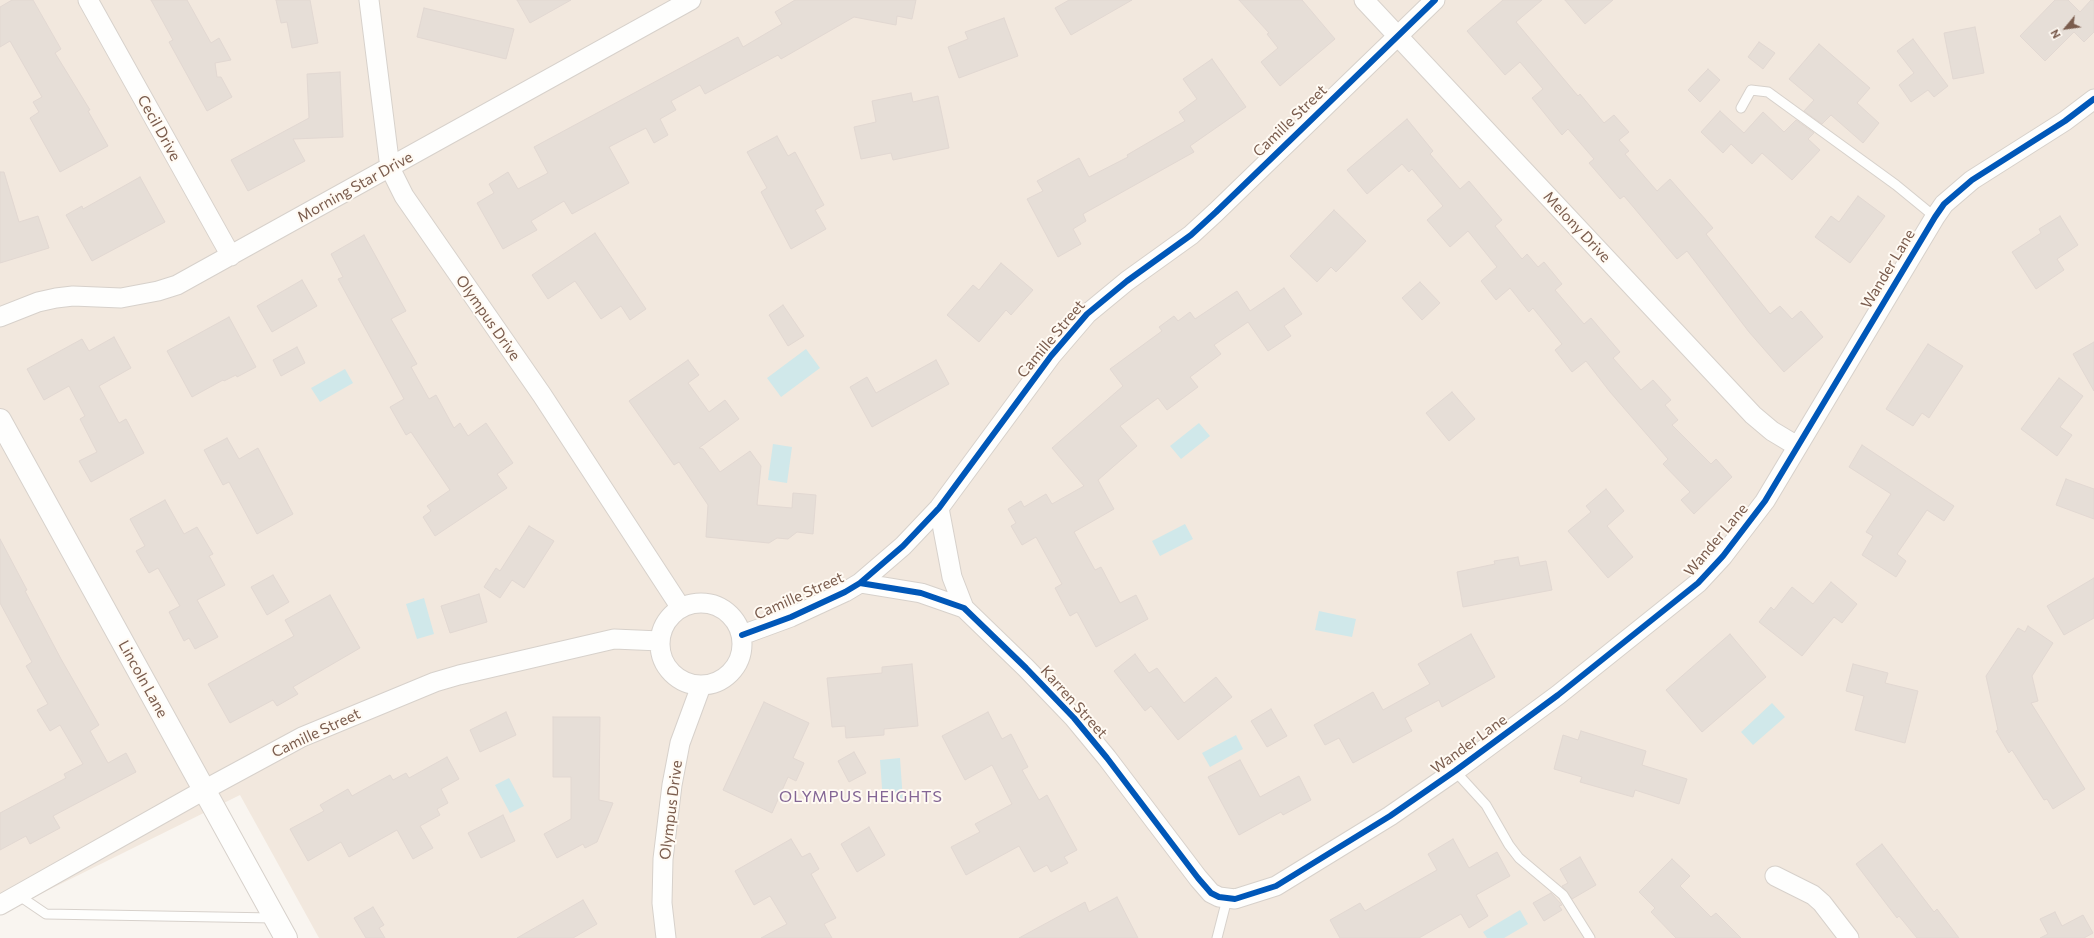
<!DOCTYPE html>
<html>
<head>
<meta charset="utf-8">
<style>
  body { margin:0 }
  #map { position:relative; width:2094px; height:938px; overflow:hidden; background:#f9f5f0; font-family:Commissioner,sans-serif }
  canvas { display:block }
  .north { position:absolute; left:2046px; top:8px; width:40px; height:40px; -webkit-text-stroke:3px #fffaf3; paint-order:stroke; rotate:241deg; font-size:11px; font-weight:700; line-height:16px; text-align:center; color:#7a5c4d }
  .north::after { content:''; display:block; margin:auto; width:14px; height:18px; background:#7a5c4d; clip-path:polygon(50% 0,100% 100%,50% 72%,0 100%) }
</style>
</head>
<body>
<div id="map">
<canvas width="2094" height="938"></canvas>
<div class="north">N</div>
</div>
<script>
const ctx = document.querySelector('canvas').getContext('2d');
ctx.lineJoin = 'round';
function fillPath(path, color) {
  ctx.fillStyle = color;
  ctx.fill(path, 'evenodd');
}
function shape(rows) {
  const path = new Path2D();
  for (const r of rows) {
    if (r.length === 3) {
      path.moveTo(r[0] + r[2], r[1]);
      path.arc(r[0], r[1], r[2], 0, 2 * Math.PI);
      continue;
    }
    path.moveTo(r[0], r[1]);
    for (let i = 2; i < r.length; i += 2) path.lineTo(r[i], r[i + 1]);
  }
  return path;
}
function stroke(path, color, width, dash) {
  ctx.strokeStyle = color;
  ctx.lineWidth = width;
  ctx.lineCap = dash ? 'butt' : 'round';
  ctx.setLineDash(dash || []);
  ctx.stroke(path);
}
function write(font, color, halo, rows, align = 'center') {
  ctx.font = font + ' Commissioner,sans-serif';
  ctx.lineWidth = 4;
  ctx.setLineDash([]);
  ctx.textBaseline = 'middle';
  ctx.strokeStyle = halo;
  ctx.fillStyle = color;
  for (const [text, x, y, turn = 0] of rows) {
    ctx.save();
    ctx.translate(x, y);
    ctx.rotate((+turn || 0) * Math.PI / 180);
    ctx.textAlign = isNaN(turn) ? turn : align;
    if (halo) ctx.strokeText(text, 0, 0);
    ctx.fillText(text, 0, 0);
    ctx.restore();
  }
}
fillPath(shape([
  [0,0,2094,0,2094,938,319,938,240,795,0,914]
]), '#f2e8de');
fillPath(shape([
  [806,349,820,368,781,397,767,378],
  [345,369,353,383,320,402,311,388],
  [1199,423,1210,436,1181,459,1170,446],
  [773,444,792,447,787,483,768,480],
  [1185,524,1193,539,1160,556,1152,541],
  [424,598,434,634,417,639,406,604],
  [1319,611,1356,619,1352,637,1315,630],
  [1772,703,1785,717,1753,745,1741,732],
  [1236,735,1243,749,1210,767,1202,753],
  [900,758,903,801,883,802,880,760],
  [509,778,524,806,510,813,495,785],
  [1520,910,1528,924,1504,938,1487,938,1483,932]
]), '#d0e8ea');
const building = shape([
  [12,0,33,0,61,49,55,53,90,110,88,111,108,146,60,172,30,118,39,112,33,102,42,97,10,41,0,47,0,7,12,0],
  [151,0,187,0,211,43,219,38,231,60,215,63,217,77,221,77,232,97,207,111,169,42,173,40,151,0],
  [276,0,310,0,318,43,292,48,287,22,281,23,276,0],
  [517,0,571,0,530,23,517,0],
  [795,0,916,0,912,19,897,16,896,25,854,17,781,59,778,55,705,94,700,85,671,101,676,110,660,119,668,135,654,143,646,128,609,147,629,183,572,214,564,201,531,221,537,230,503,249,477,203,494,193,489,184,508,172,518,189,548,173,534,147,738,37,743,47,782,24,775,12,795,0],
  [1069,0,1132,0,1071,35,1055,8,1069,0],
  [1239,0,1302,0,1335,39,1280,86,1261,62,1278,48,1267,34,1269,33,1239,0],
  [1503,0,1542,0,1516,22,1578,96,1580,94,1604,123,1614,115,1629,132,1619,140,1629,151,1625,154,1657,191,1670,179,1713,228,1706,234,1770,314,1780,306,1792,319,1801,311,1823,337,1784,372,1749,332,1687,251,1677,259,1624,196,1620,199,1589,163,1594,159,1568,129,1562,135,1532,98,1543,89,1520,62,1505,75,1467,31,1503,0],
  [1565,0,1613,0,1585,24,1565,0],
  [2055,0,2068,0,2080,12,2091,0,2094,0,2094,32,2084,42,2074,32,2045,61,2020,36,2055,0],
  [424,8,514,29,506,59,417,37,424,8],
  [1004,18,1018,56,959,78,948,47,968,39,965,32,1004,18],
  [1975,27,1984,73,1953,79,1944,33,1975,27],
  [1913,39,1948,86,1934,97,1928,90,1911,102,1899,85,1914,73,1897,51,1913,39],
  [1759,42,1775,53,1763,69,1748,57,1759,42],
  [1819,44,1870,88,1857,103,1879,123,1863,143,1831,115,1822,124,1804,111,1814,100,1789,79,1819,44],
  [1212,59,1246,107,1190,146,1194,152,1083,214,1086,221,1073,229,1081,244,1058,257,1027,199,1043,191,1037,181,1079,158,1089,177,1128,157,1127,155,1185,121,1179,112,1197,99,1183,79,1212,59],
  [1708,69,1720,80,1700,102,1688,90,1708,69],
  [340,72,343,137,293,139,305,161,248,191,231,160,309,118,307,74,340,72],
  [911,93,913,102,938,96,949,148,893,160,891,153,861,159,854,127,876,122,872,101,911,93],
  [1720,111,1744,133,1763,112,1784,132,1796,120,1814,133,1808,139,1820,150,1792,180,1762,153,1752,164,1731,144,1723,153,1701,132,1720,111],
  [1407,119,1433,151,1430,154,1460,189,1469,181,1502,220,1495,226,1522,259,1527,254,1538,267,1544,262,1562,284,1555,290,1584,324,1591,318,1620,352,1613,358,1641,390,1653,380,1671,400,1665,405,1678,420,1672,425,1711,464,1716,459,1732,477,1694,514,1681,500,1690,492,1663,464,1668,459,1610,392,1586,361,1572,372,1555,350,1562,344,1533,308,1529,312,1510,288,1496,300,1481,281,1497,267,1468,231,1450,247,1427,220,1443,206,1412,169,1409,172,1402,164,1367,194,1347,170,1407,119],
  [777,136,788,156,795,152,824,205,815,210,826,229,791,249,761,192,767,188,747,152,777,136],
  [0,172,4,172,19,222,38,216,49,248,0,263,0,172],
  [140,177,165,222,92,261,66,215,82,206,83,209,140,177],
  [1858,196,1885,216,1850,263,1815,237,1831,216,1839,222,1858,196],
  [1334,210,1366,241,1336,272,1331,267,1317,282,1290,256,1334,210],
  [2060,216,2078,245,2057,259,2064,270,2036,289,2012,252,2041,233,2039,229,2060,216],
  [595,233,646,309,630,320,621,306,601,319,575,281,548,299,532,275,595,233],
  [364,235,406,311,391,319,417,364,411,367,429,399,436,395,454,428,460,423,468,436,486,423,513,463,497,474,507,488,435,536,423,517,431,511,427,506,450,490,411,432,406,435,390,407,404,399,338,279,343,277,331,254,364,235],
  [1001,263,1033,290,1011,315,1006,310,979,342,947,315,973,285,979,290,1001,263],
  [302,280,317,306,272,332,257,306,302,280],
  [1420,282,1440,303,1422,320,1402,298,1420,282],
  [1284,288,1302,314,1284,326,1291,336,1268,351,1248,322,1214,345,1221,354,1190,377,1198,387,1167,410,1158,398,1120,426,1137,446,1098,480,1114,509,1074,532,1095,570,1101,567,1120,603,1136,595,1148,619,1096,647,1077,612,1070,616,1055,588,1062,584,1036,537,1022,545,1011,526,1016,523,1008,509,1021,501,1024,507,1046,494,1052,504,1084,486,1052,448,1123,386,1110,369,1162,331,1159,327,1174,316,1178,321,1190,312,1195,319,1237,291,1250,311,1284,288],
  [783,305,804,336,788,346,769,315,783,305],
  [229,317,256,367,237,377,236,375,224,381,223,380,192,397,167,351,229,317],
  [114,337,131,368,99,386,119,423,126,419,144,453,91,482,79,461,97,452,80,419,85,416,69,386,44,400,27,369,82,339,89,351,114,337],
  [2094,342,2094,391,2073,354,2094,342],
  [1928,344,1963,366,1929,418,1922,413,1913,426,1886,409,1928,344],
  [297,347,305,363,281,376,273,360,297,347],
  [688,360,699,375,688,383,709,412,725,400,739,419,699,448,703,449,720,472,750,451,761,466,757,505,792,508,793,493,816,495,813,534,797,532,788,539,777,538,769,543,706,537,708,505,679,462,674,465,629,401,688,360],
  [936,360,949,384,872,427,850,387,867,377,876,393,936,360],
  [2059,378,2083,396,2060,427,2072,435,2057,456,2021,429,2059,378],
  [1452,392,1475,419,1449,441,1426,413,1452,392],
  [227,438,239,459,258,448,293,514,257,534,229,482,223,485,204,450,227,438],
  [1862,445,1954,506,1944,521,1927,510,1897,554,1906,561,1896,577,1862,555,1873,536,1866,532,1891,494,1849,467,1862,445],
  [2066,479,2094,489,2094,519,2056,505,2066,479],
  [1606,489,1624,511,1607,526,1633,557,1608,578,1568,531,1591,512,1586,506,1606,489],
  [165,500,184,534,197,527,213,554,209,556,225,585,197,600,218,637,195,649,189,638,184,641,169,612,180,606,158,568,149,573,136,551,145,546,130,519,165,500],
  [529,526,554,541,524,588,512,580,500,598,484,587,496,568,500,571,529,526],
  [0,539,27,590,25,591,61,659,99,725,90,731,108,763,126,753,136,772,53,816,60,828,30,844,26,836,0,850,0,813,66,778,64,774,83,764,60,725,50,731,37,710,48,704,26,666,32,662,0,603,0,539],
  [1518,557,1520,566,1546,561,1552,590,1463,607,1457,572,1495,564,1494,561,1518,557],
  [273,575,289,602,267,615,251,587,273,575],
  [2094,578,2094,618,2064,635,2047,606,2094,578],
  [1831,582,1857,604,1842,623,1834,617,1802,656,1759,622,1771,607,1774,610,1792,587,1813,604,1831,582],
  [479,594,487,622,450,633,441,606,479,594],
  [330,595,360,648,293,687,298,694,277,706,273,700,230,723,208,684,294,636,285,620,330,595],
  [2028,626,2053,643,2032,676,2038,701,2031,703,2085,789,2053,809,2047,799,2044,800,2012,750,2009,753,1996,731,1998,730,1986,676,2018,628,2025,632,2028,626],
  [1471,634,1495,677,1442,707,1439,700,1405,718,1412,731,1353,763,1339,738,1325,745,1314,725,1373,692,1383,710,1430,684,1418,664,1471,634],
  [1730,634,1766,677,1702,732,1666,690,1730,634],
  [1135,654,1149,673,1157,668,1184,703,1216,677,1232,697,1178,740,1151,706,1145,711,1114,671,1135,654],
  [912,664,918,726,884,729,884,735,846,738,845,726,832,727,827,678,882,673,882,667,912,664],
  [1853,664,1888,673,1885,683,1918,691,1905,743,1855,730,1864,696,1846,691,1853,664],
  [764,702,809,723,793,758,804,763,796,781,788,777,772,813,723,790,764,702],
  [1271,709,1287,736,1267,747,1251,721,1271,709],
  [506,712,516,735,480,752,470,730,506,712],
  [988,712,1002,739,1011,734,1028,767,1022,770,1039,800,1047,795,1077,850,1064,857,1068,863,1051,872,1047,865,1034,872,1019,846,966,875,951,847,980,832,975,824,1012,804,992,765,965,780,942,736,988,712],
  [553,717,600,717,599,800,613,803,597,842,585,848,583,844,557,858,544,834,571,819,571,777,553,777,553,717],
  [1581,731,1646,751,1642,765,1687,779,1679,804,1635,790,1633,797,1580,782,1582,777,1554,769,1563,735,1578,740,1581,731],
  [854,752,866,773,849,782,838,761,854,752],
  [447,757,459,779,441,789,448,803,437,809,440,815,420,826,433,848,413,859,397,830,349,857,341,842,308,861,290,829,324,811,320,805,348,789,352,796,390,775,393,780,406,773,409,778,447,757],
  [1240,760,1260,797,1299,776,1311,800,1283,815,1281,812,1239,835,1208,777,1240,760],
  [503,815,515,841,481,858,468,833,503,815],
  [869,827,885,855,857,872,841,844,869,827],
  [791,839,802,857,810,853,819,869,811,874,836,918,824,924,832,938,761,938,787,924,770,896,754,905,735,871,791,839],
  [1453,839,1469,868,1497,852,1510,876,1476,895,1488,916,1469,928,1461,914,1419,938,1340,938,1330,920,1360,903,1365,911,1437,870,1428,854,1453,839],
  [1882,844,1934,912,1937,909,1959,938,1917,938,1899,916,1897,918,1856,864,1882,844],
  [1580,857,1596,885,1572,899,1562,886,1568,883,1560,869,1580,857],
  [1672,859,1690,876,1680,886,1711,917,1716,913,1741,938,1676,938,1651,912,1655,908,1639,892,1672,859],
  [1551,893,1562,905,1559,906,1562,910,1544,921,1533,903,1551,893],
  [1117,897,1138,938,1019,938,1085,902,1089,912,1117,897],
  [583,900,597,924,573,938,517,938,583,900],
  [373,907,384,925,379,928,385,938,366,938,354,918,373,907],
  [2055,912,2062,926,2083,915,2093,933,2084,938,2040,938,2048,934,2040,919,2055,912]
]);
fillPath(building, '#e6ded7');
stroke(building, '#e2d8d2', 1);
const service = shape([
  [1741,108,1751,90,1768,92,1896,185,1935,217],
  [1455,771,1486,805,1509,845,1519,858,1563,895,1590,938],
  [18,895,46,914,274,918],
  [1217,938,1227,899]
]);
const minor = shape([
  [88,0,231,256],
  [369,0,390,168,404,196,542,395,681,608],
  [1364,0,1753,415,1772,431,1797,446],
  [0,317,38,302,56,298,73,296,121,298,158,291,177,285,691,0],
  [939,508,952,577,964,608],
  [860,583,921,593,964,608,1026,668,1074,718,1107,758,1198,878,1211,893,1219,897,1235,899,1276,886,1390,816,1455,771,1558,695,1698,583,1723,556,1765,501,1935,217,1944,204,1972,180,2065,121,2094,99],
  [701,644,41],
  [742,635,791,617,845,592,860,583,903,546,939,508,1051,356,1087,314,1127,281,1191,235,1216,212,1435,0],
  [1775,876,1813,895,1822,903,1849,938],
  [0,905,204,790,302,737,435,682,459,675,614,639,660,641],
  [666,938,662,903,663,859,672,785,680,743,701,686]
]);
const tertiary = shape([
  [0,420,286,938]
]);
stroke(service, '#d7d1cb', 11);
stroke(minor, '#d7d1cb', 21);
stroke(tertiary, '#d7d1cb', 24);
stroke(service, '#fefefd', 9);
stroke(minor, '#fefefd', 19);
stroke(tertiary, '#fefefd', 22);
stroke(shape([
  [860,583,921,593,964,608,1026,668,1074,718,1107,758,1198,878,1211,893,1219,897,1235,899,1276,886,1390,816,1455,771,1558,695,1698,583,1723,556,1765,501,1935,217,1944,204,1972,180,2065,121,2094,99],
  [742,635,791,617,845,592,860,583,903,546,939,508,1051,356,1087,314,1127,281,1191,235,1216,212,1435,0]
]), '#0057b8', 6);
write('15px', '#7a5c4d', '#fffaf3', [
  ["Camille Street",1290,121,-44],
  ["Cecil Drive",159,128,61],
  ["Morning Star Drive",355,187,-29],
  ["Melony Drive",1577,227,47],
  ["Wander Lane",1888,269,-59],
  ["Olympus Drive",488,318,55],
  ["Camille Street",1051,339,-50],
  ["Wander Lane",1716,540,-50],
  ["Camille Street",799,596,-24],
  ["Lincoln Lane",143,679,61],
  ["Karren Street",1074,702,48],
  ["Camille Street",316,733,-25],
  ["Wander Lane",1469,744,-36],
  ["Olympus Drive",671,810,-83]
]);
ctx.letterSpacing = '1px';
write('16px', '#846695', '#fffaf3', [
  ["OLYMPUS HEIGHTS",861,797]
]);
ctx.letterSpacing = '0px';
</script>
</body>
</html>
